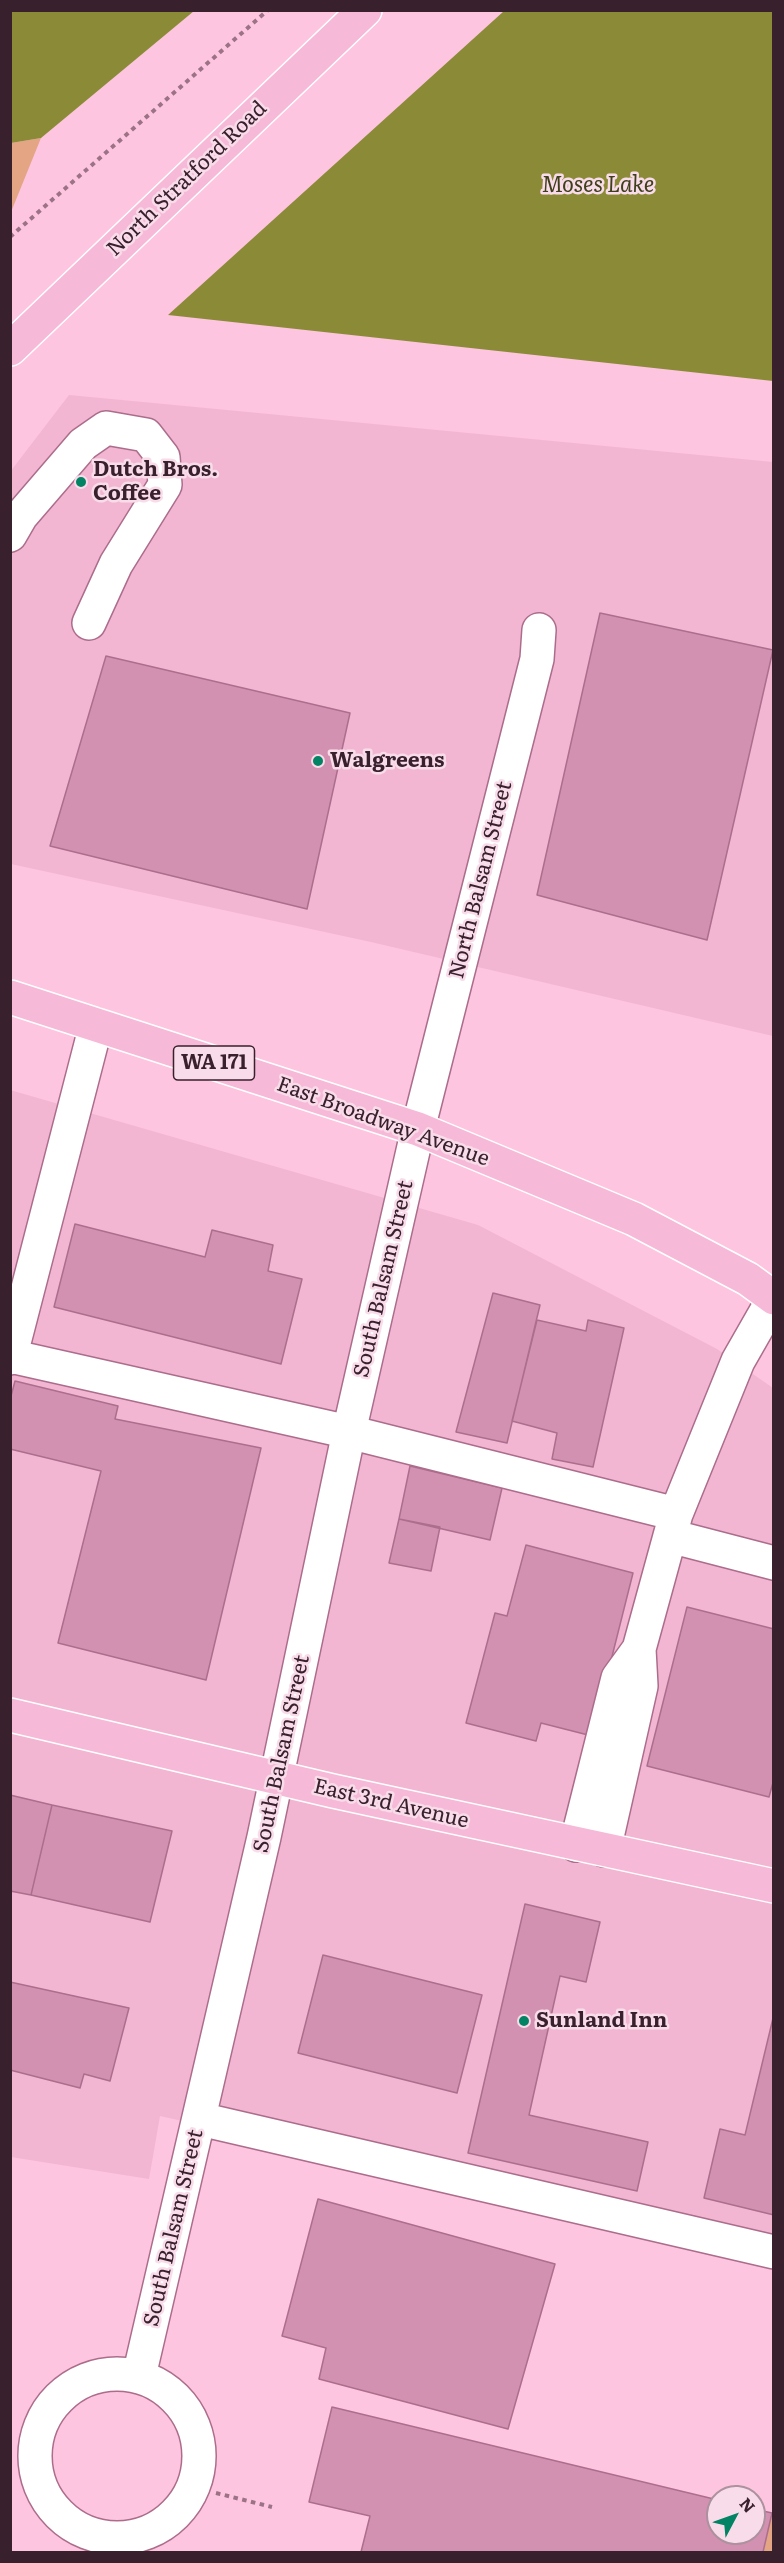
<!DOCTYPE html>
<html>
<head>
<meta charset="utf-8">
<style>
  body { margin:0 }
  #map { position:relative; width:784px; height:2563px; overflow:hidden; background:#fdc5df; font-family:Literata,serif }
  canvas { display:block }
  .frame { position:absolute; inset:0; border:12px solid #39202d; pointer-events:none }
  .north { position:absolute; left:706px; top:2485px; width:60px; height:60px; box-sizing:border-box; background:#f9dce9; border:2px solid #ac919e; border-radius:50%; rotate:49deg; font-size:16px; font-weight:700; line-height:24px; text-align:center; color:#39202d }
  .north::after { content:''; display:block; margin:auto; width:21px; height:27px; background:#028364; clip-path:polygon(50% 0,100% 100%,50% 72%,0 100%) }
</style>
</head>
<body>
<div id="map">
<canvas width="784" height="2563"></canvas>
<div class="frame"></div>
<div class="north">N</div>
</div>
<script>
const ctx = document.querySelector('canvas').getContext('2d');
ctx.lineJoin = 'round';
function fillPath(path, color) {
  ctx.fillStyle = color;
  ctx.fill(path, 'evenodd');
}
function shape(rows) {
  const path = new Path2D();
  for (const r of rows) {
    if (r.length === 3) {
      path.moveTo(r[0] + r[2], r[1]);
      path.arc(r[0], r[1], r[2], 0, 2 * Math.PI);
      continue;
    }
    path.moveTo(r[0], r[1]);
    for (let i = 2; i < r.length; i += 2) path.lineTo(r[i], r[i + 1]);
  }
  return path;
}
function stroke(path, color, width, dash) {
  ctx.strokeStyle = color;
  ctx.lineWidth = width;
  ctx.lineCap = dash ? 'butt' : 'round';
  ctx.setLineDash(dash || []);
  ctx.stroke(path);
}
function write(font, color, halo, rows, align = 'center') {
  ctx.font = font + ' Literata,serif';
  ctx.lineWidth = 5;
  ctx.setLineDash([]);
  ctx.textBaseline = 'middle';
  ctx.strokeStyle = halo;
  ctx.fillStyle = color;
  for (const [text, x, y, turn = 0] of rows) {
    ctx.save();
    ctx.translate(x, y);
    ctx.rotate((+turn || 0) * Math.PI / 180);
    ctx.textAlign = isNaN(turn) ? turn : align;
    if (halo) ctx.strokeText(text, 0, 0);
    ctx.fillText(text, 0, 0);
    ctx.restore();
  }
}
fillPath(shape([
  [69,395,773,462,773,1036,371,942,11,864,10,472],
  [10,1090,478,1225,717,1349,773,1388,773,2252,160,2116,149,2179,11,2157]
]), '#f2b6d2');
fillPath(shape([
  [41,138,11,212,11,143],
  [773,2509,773,2552,763,2552]
]), '#e3a584');
fillPath(shape([
  [11,10,194,10,194,11,41,138,11,143],
  [504,11,773,11,773,381,168,315]
]), '#8b8b37');
const building = shape([
  [600,613,773,650,707,940,537,895,600,613],
  [106,656,350,713,307,909,50,846,106,656],
  [75,1224,205,1257,212,1230,273,1245,268,1271,302,1279,281,1364,54,1307,75,1224],
  [493,1293,540,1305,507,1443,456,1432,493,1293],
  [537,1320,586,1331,588,1320,624,1328,593,1467,552,1459,557,1433,512,1421,537,1320],
  [15,1381,118,1406,115,1419,261,1448,206,1680,58,1643,101,1471,10,1449,10,1400,15,1381],
  [410,1466,502,1488,490,1540,399,1519,410,1466],
  [399,1519,440,1527,431,1571,389,1563,399,1519],
  [526,1545,633,1573,592,1736,541,1723,536,1741,466,1723,495,1613,507,1616,526,1545],
  [687,1607,774,1629,774,1779,769,1797,647,1766,687,1607],
  [10,1795,52,1805,31,1895,10,1891,10,1795],
  [52,1805,172,1831,150,1922,31,1895,52,1805],
  [525,1904,600,1922,586,1982,560,1976,529,2115,648,2142,637,2191,468,2153,525,1904],
  [323,1955,482,1995,457,2093,298,2053,323,1955],
  [10,1982,129,2008,110,2081,84,2074,80,2088,10,2070,10,1982],
  [774,2014,774,2215,704,2198,720,2129,745,2135,774,2014],
  [318,2199,555,2264,508,2429,319,2379,326,2348,282,2336,318,2199],
  [332,2407,718,2500,718,2533,754,2533,754,2509,772,2513,763,2552,361,2552,370,2516,309,2502,332,2407]
]);
fillPath(building, '#d391b1');
stroke(building, '#ac6e8d', 1.5);
const minor = shape([
  [10,535,21,516,83,444,106,428,146,435,163,457,165,485,116,564,89,623],
  [10,1356,349,1432,676,1514],
  [10,1358,96,1025],
  [670,1536,774,1563],
  [576,1845,618,1678,639,1649],
  [604,1850,641,1686,639,1649,676,1514,738,1361,774,1298],
  [200,2119,774,2252],
  [117,2456,82],
  [139,2376,264,1837,349,1432,418,1129,537,659,539,630]
]);
const major = shape([
  [10,349,365,10],
  [10,997,418,1129,634,1219,748,1279,774,1298],
  [10,1715,333,1791,774,1886]
]);
stroke(minor, '#ac6d8c', 36);
stroke(major, '#fff', 36);
stroke(shape([
  [10,237,268,10],
  [216,2493,272,2507]
]), '#9b7286', 4, [4.5, 4.5]);
stroke(minor, '#fff', 33);
stroke(major, '#f6b9d8', 33);
for (const [x, y, r, color] of [
  [81,482,6,"#028364"],
  [318,761,6,"#028364"],
  [524,2021,6,"#028364"]
]) {
  const dot = new Path2D();
  dot.arc(x, y, r, 0, 2 * Math.PI);
  ctx.fillStyle = color;
  ctx.fill(dot);
  stroke(dot, '#f9dce9', 2);
}
for (const [x, y, w] of [
  [214,1063,81]
]) {
  const box = new Path2D();
  box.roundRect(x - w / 2, y - 17, w, 34, 4.5);
  ctx.fillStyle = '#f9dce9';
  ctx.fill(box);
  stroke(box, '#39202d', 1.5);
}
write('bold 20px', '#39202d', null, [
  ["WA 171",214,1063]
]);
write('21px', '#39202d', '#f9dce9', [
  ["North Stratford Road",187,179,-44],
  ["North Balsam Street",481,880,-76],
  ["East Broadway Avenue",383,1122,20],
  ["South Balsam Street",384,1279,-77],
  ["South Balsam Street",282,1754,-78],
  ["East 3rd Avenue",391,1804,13],
  ["South Balsam Street",174,2228,-77]
]);
write('bold 21px', '#39202d', '#f9dce9', [
  ["Dutch Bros.",93,470],
  ["Coffee",93,494],
  ["Walgreens",330,761],
  ["Sunland Inn",536,2021]
], 'left');
write('italic 22px', '#3e3e1a', '#f9dce9', [
  ["Moses Lake",598,186]
]);
</script>
</body>
</html>
